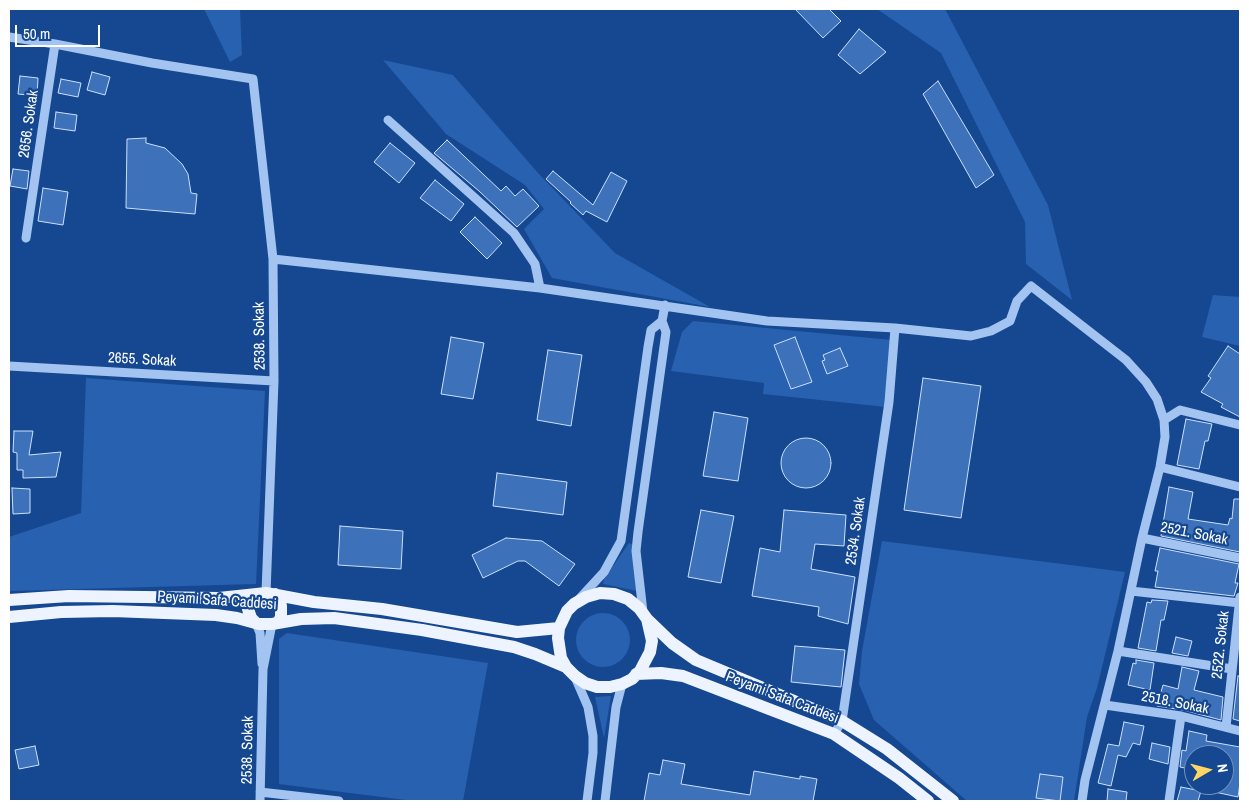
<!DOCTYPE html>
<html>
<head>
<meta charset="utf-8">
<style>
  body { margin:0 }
  #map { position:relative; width:1249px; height:810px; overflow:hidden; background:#154891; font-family:"Archivo Narrow",sans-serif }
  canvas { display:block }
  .frame { position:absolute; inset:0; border:10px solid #fff; pointer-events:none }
  .north { position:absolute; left:1184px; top:745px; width:50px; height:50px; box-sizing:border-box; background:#154891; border:1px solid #7391bd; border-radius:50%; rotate:82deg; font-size:14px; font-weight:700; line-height:20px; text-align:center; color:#fff }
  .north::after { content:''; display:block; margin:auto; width:18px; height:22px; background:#ffd663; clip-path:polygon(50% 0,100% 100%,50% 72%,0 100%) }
  .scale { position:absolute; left:15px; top:25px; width:85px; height:22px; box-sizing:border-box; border:2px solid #fff; border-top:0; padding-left:6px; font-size:15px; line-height:18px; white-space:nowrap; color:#fff; -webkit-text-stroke:4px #154891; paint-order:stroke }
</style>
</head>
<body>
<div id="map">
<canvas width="1249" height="810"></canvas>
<div class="frame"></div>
<div class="north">N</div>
<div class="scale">50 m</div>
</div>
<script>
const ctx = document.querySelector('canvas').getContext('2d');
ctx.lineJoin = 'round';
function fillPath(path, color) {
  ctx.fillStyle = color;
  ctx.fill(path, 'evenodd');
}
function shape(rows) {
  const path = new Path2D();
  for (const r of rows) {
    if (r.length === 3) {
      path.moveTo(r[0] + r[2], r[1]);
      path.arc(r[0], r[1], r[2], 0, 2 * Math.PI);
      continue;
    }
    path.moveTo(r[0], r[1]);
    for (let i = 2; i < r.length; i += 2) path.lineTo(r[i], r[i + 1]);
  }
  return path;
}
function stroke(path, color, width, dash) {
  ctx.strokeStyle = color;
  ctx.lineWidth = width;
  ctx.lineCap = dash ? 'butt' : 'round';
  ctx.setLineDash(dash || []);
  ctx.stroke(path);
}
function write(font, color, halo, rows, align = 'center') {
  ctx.font = font + ' "Archivo Narrow",sans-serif';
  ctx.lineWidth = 4.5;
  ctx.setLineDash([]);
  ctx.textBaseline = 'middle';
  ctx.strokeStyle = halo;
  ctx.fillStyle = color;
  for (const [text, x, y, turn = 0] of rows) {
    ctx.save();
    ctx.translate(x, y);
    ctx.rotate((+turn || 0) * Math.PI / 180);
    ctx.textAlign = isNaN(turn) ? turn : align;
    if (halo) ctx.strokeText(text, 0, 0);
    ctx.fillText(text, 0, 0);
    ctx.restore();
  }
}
fillPath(shape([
  [204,9,240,9,242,55,230,62],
  [877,9,945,9,1048,205,1072,300,1026,264,1025,222,941,53],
  [383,60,453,75,538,173,615,253,710,307,552,278,524,229,544,209,525,185,446,134],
  [1213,295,1240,297,1240,346,1202,337],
  [693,321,892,340,886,407,763,394,764,383,671,371,682,332],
  [86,378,265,391,256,584,9,591,9,537,81,513],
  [882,541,1125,572,1097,688,1087,717,1074,801,967,801,874,720,859,684,862,651],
  [629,543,632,544,637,591,603,584,604,579],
  [603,640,27],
  [287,633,488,663,463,801,413,801,279,784,279,639],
  [611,696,604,738,595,697]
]), '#2761b0');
const building = shape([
  [795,9,829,9,841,21,823,38,795,9],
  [859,29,886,52,860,74,838,55,859,29],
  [92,72,110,77,105,95,87,90,92,72],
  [20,76,38,78,37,96,18,94,20,76],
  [61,79,81,83,78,97,58,93,61,79],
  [938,81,994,175,976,188,923,94,938,81],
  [56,112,77,115,75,131,54,128,56,112],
  [146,138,146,143,165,148,182,164,188,174,191,193,197,194,195,214,126,208,127,139,146,138],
  [447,140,501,191,506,186,515,196,523,189,539,206,517,227,479,191,434,153,447,140],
  [390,143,415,163,399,183,374,162,390,143],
  [13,169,29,171,27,189,10,186,13,169],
  [553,171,593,205,611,172,627,181,607,222,586,211,583,215,570,203,571,202,546,179,553,171],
  [435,180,464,204,451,221,420,198,435,180],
  [43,188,68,192,63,225,38,221,43,188],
  [475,217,502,243,487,259,460,232,475,217],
  [451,337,484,343,473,399,441,394,451,337],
  [795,337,812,382,791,389,774,345,795,337],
  [1228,346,1240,354,1240,417,1221,407,1223,404,1201,392,1211,378,1208,376,1228,346],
  [840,348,848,366,827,374,822,361,825,360,823,355,840,348],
  [548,350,582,355,571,426,537,420,548,350],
  [923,378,981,386,961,518,904,510,923,378],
  [714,412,748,418,738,481,703,476,714,412],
  [1186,419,1212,424,1208,441,1205,441,1199,469,1177,465,1186,419],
  [14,431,33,431,29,455,61,452,56,477,23,478,23,470,17,470,17,453,13,452,14,431],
  [806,463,25],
  [497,473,567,482,563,515,493,506,497,473],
  [1169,487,1193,492,1188,519,1228,525,1230,518,1232,519,1234,499,1240,499,1240,552,1161,536,1169,487],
  [12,488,30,489,30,513,13,514,12,488],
  [701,510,734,516,721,583,688,577,701,510],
  [784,510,846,515,844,546,815,544,811,569,855,577,848,624,818,616,819,607,752,596,760,548,780,552,784,510],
  [340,526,403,531,401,569,338,565,340,526],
  [506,538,542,541,575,564,559,586,525,561,518,561,483,578,472,555,506,538],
  [1160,548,1239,564,1235,583,1238,583,1234,596,1155,587,1158,571,1155,571,1160,548],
  [1152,600,1168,601,1164,620,1161,620,1156,651,1138,648,1147,602,1151,603,1152,600],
  [1176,637,1192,641,1188,656,1172,653,1176,637],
  [795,646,845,650,841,687,791,682,795,646],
  [1136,660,1154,663,1150,690,1128,685,1133,663,1136,664,1136,660],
  [1182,667,1199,671,1194,690,1223,697,1221,720,1183,710,1157,706,1163,685,1178,689,1182,667],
  [1238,676,1240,676,1240,721,1233,719,1238,676],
  [1124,722,1144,726,1140,745,1133,743,1126,757,1118,755,1111,786,1098,783,1108,744,1119,746,1124,722],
  [1189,731,1207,735,1206,741,1240,747,1240,783,1238,797,1201,789,1202,785,1224,785,1224,755,1194,755,1194,770,1180,767,1182,750,1186,751,1189,731],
  [1152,743,1170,747,1168,764,1149,759,1152,743],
  [35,746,39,765,19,769,15,750,35,746],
  [663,760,685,764,681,784,750,795,754,771,800,779,800,776,817,779,813,801,644,801,649,773,660,775,663,760],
  [1040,774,1063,777,1060,801,1036,798,1040,774],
  [1181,787,1201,791,1198,801,1177,801,1181,787],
  [1108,789,1127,792,1126,801,1107,801,1108,789]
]);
fillPath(building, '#3d71b9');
stroke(building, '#cadffc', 1);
stroke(shape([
  [9,37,55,44,152,63,253,79,273,259,274,381,266,593],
  [388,120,514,233,535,264,540,288],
  [26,238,55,44],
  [273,259,540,288,767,321,895,328,971,336,991,331,1010,321,1017,301,1031,286,1126,360,1146,382,1157,399,1164,420,1165,437,1160,467,1142,538,1118,651,1085,780,1082,801],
  [9,366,274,381],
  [1164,420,1180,410,1240,425],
  [1160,467,1240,487],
  [1142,538,1240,558],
  [1131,591,1240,603],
  [580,598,604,572,621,541,648,347,651,330,662,321],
  [643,612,636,551,638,532,666,332,662,321,665,305],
  [256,623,260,633,262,664],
  [1118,651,1232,669],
  [575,677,588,707,593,736,593,753,587,801],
  [1105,705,1181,716,1240,731],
  [1226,727,1240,597],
  [834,734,842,721,889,402,895,328],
  [260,792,339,801],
  [260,801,263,669,272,624],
  [605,801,616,707,622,684],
  [1169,801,1181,716]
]), '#a3c4f1', 9);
stroke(shape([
  [275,594,281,606,281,617,278,623],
  [251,596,248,602,248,609,251,618,256,623],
  [9,600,69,596,219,598,266,593,314,602,382,609,517,632,559,628],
  [9,617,61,612,113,611,216,615,237,618,259,624,272,624,301,619,334,618,422,630,514,647,535,654,566,667],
  [647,619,652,641,650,652,640,671,632,679,622,684,610,687,597,687,585,683,575,676,566,667,561,658,558,638,559,628,567,611,574,604,586,597,600,593,614,594,628,599,639,608,647,619,672,643,696,660,842,721,887,749,953,801],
  [636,674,661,673,683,676,834,734,899,778,928,801]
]), '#edf3ff', 12);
write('15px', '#fff', '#154891', [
  ["2656. Sokak",29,124,-82],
  ["2538. Sokak",260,336,-91],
  ["2655. Sokak",142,360,3],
  ["2534. Sokak",856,531,-82],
  ["2521. Sokak",1194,534,11],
  ["Peyami Safa Caddesi",217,601,4],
  ["2522. Sokak",1221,645,-84],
  ["Peyami Safa Caddesi",782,698,21],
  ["2518. Sokak",1175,703,11],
  ["2538. Sokak",248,750,-89]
]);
</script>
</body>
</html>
